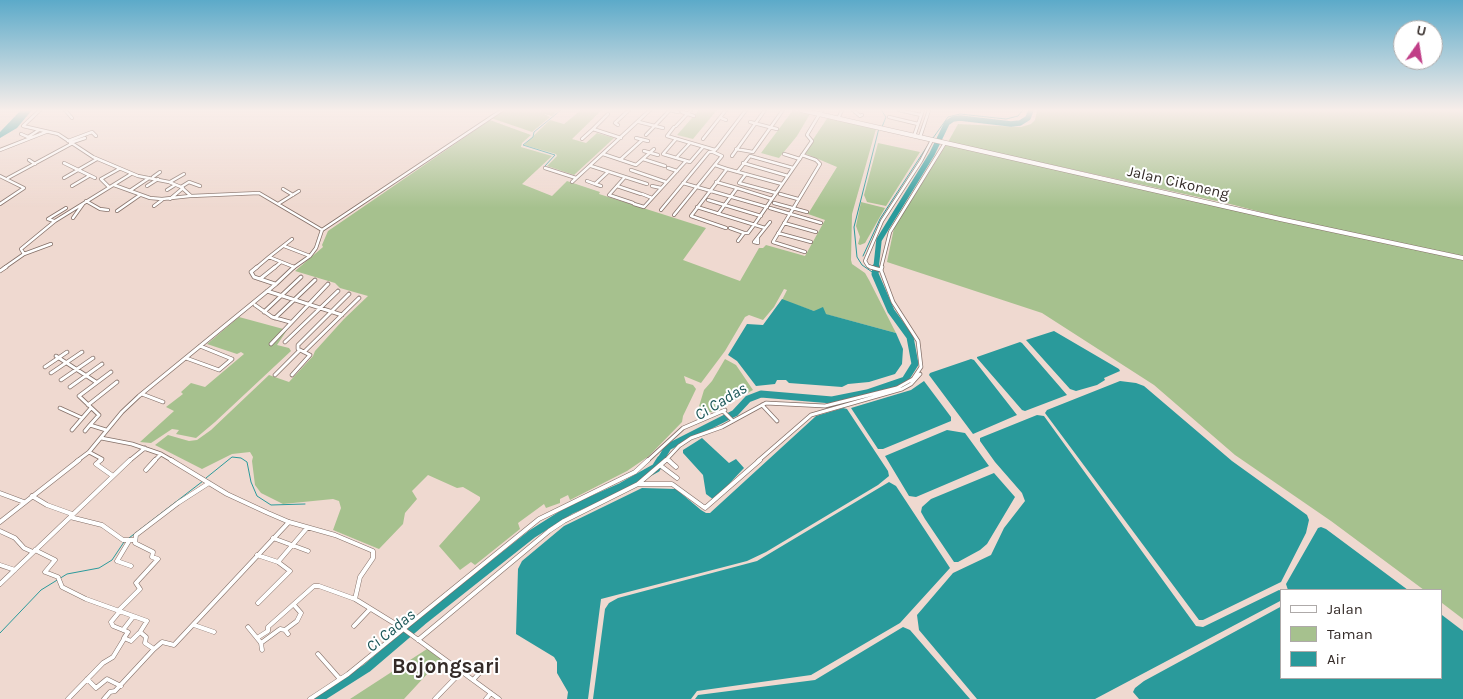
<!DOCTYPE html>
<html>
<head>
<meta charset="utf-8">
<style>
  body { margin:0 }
  #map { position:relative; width:1463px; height:699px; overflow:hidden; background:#efd9d0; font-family:Karla,sans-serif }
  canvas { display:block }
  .legend { position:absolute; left:1280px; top:589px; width:162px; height:90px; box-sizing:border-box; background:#fff; border:1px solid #aeaaa9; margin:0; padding:6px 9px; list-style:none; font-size:15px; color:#342b28 }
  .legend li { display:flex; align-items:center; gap:10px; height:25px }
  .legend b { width:25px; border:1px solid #aeaaa9 }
  .north { position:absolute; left:1393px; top:20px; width:50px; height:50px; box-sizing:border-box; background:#fff; border:1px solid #aeaaa9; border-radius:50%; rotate:13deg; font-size:14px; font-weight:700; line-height:20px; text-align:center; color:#342b28 }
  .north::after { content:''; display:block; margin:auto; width:18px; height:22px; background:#c03e87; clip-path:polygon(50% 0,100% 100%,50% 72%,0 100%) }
</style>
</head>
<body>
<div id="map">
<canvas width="1463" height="699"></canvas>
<ul class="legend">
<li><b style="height:6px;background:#fff"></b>Jalan</li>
<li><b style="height:14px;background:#a6c18e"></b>Taman</li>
<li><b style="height:14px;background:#2a9a9b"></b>Air</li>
</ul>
<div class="north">U</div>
</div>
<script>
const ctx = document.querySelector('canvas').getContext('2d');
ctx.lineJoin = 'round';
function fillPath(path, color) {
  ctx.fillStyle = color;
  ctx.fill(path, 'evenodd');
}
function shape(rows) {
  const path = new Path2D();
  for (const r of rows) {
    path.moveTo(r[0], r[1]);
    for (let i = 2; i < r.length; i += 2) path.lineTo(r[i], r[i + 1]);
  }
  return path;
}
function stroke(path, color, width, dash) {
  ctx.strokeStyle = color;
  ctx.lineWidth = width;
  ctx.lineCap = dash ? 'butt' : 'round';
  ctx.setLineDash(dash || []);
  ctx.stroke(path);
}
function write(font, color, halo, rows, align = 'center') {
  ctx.font = font + ' Karla,sans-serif';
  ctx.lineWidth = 4;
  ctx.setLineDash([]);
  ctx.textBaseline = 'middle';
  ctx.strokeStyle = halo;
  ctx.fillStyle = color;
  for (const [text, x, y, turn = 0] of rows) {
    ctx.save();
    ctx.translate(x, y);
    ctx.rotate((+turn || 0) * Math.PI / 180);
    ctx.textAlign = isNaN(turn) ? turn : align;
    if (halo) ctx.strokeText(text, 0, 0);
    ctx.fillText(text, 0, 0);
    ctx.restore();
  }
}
fillPath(shape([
  [503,110,540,110,540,113,542,110,559,110,552,116,544,114,550,117,532,132,491,118],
  [581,110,602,110,572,139,586,143,597,133,614,138,574,175,547,166,557,156,556,154,524,145,550,120,564,124],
  [699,110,717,110,693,139,677,135],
  [793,110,810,114,797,136,779,158,761,153],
  [1037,110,1463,110,1463,256,1288,219,1230,204,948,142,958,124,1021,127,1031,124,1035,120],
  [828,117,876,129,852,214,851,260,852,264,865,273,869,280,896,333,814,311,782,300,787,290,784,289,774,307,763,320,749,315,745,317,725,351,701,383,684,376,686,383,693,385,696,389,683,416,682,422,649,456,627,471,570,500,568,495,560,499,560,503,546,508,544,504,518,523,520,529,475,565,471,562,460,570,439,546,480,500,480,497,463,487,457,488,428,475,412,491,417,499,405,513,403,524,379,549,333,530,341,508,339,501,333,499,283,504,261,493,255,485,252,461,253,457,250,452,232,454,202,469,155,445,168,435,189,441,197,440,211,430,269,375,289,382,313,356,315,351,344,319,368,296,340,288,335,283,295,271,323,247,322,245,328,231,490,120,531,135,522,143,521,147,552,156,522,184,552,196,567,181,600,192,599,194,706,228,683,260,740,281,759,248,763,248,766,245,805,256,825,220,808,214,837,167,804,153],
  [878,143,920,152,886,206,867,202,864,195],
  [946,145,1159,192,1275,220,1463,260,1463,619,1442,603,1442,590,1424,590,1331,521,1235,455,1154,385,1042,313,887,262,894,228],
  [861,202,885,208,865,243,860,245,858,244,860,237,856,226],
  [239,317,287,330,277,345,289,348,291,351,215,422,196,438,176,434,179,430,172,429,151,443,140,442,174,411,166,407,183,394,181,392,191,383,205,387,244,354,241,352,237,354,207,344],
  [725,359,736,365,753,390,713,412,697,413,704,390,712,381],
  [427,649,441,659,404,699,350,699]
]), '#a6c18e');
fillPath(shape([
  [21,110,32,110,17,128,0,138,0,132],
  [782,299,814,311,823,307,826,314,896,333,903,349,902,364,895,374,869,382,848,384,842,387,789,383,786,380,777,380,775,384,756,386,737,361,728,355,747,324,763,325],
  [1054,331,1119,369,1120,371,1104,378,1105,380,1097,385,1076,391,1070,389,1026,340],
  [1020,342,1022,343,1067,395,1025,411,1022,410,977,358,977,357],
  [971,359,974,360,1017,415,973,434,929,375,930,373],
  [924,381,951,417,951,421,883,449,878,449,851,408,911,390],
  [1120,381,1136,383,1144,386,1232,461,1307,515,1309,520,1306,533,1281,582,1203,620,1199,620,1045,413,1047,410],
  [843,408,847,409,888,471,889,476,878,485,766,552,747,561,601,599,588,699,567,699,568,692,557,673,557,662,554,657,516,634,518,569,522,561,564,526,642,488,676,489,701,510,706,513,710,513,816,416],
  [1037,415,1044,416,1196,626,1203,627,1279,590,1282,591,1282,600,1095,699,977,699,919,630,917,615,953,573,991,555,1004,528,1025,501,1022,493,995,462,980,441,980,438],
  [947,430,965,433,989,466,916,497,909,496,885,456],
  [702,438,729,463,736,459,744,468,714,500,706,494,703,475,683,453,683,450],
  [994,473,1015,497,987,544,980,550,958,562,954,562,925,519,921,512,922,507,931,499],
  [889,482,896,486,950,568,900,623,811,675,697,691,691,699,593,699,605,609,609,603,618,598,757,561],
  [1321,527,1326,529,1408,590,1288,590,1286,584,1318,528],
  [1282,606,1282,678,1442,678,1442,615,1463,631,1463,699,1139,699,1133,692,1135,688,1144,681],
  [903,627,910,630,970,699,695,699,698,695,815,680]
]), '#2a9a9b');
stroke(shape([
  [881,110,886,117,882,127],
  [933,138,948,117,960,114,1006,119,1018,116,1023,110],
  [545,166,555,155,523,145,533,137,534,132,561,110],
  [863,256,880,219,928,145],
  [875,274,862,265,857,257,854,227,879,128],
  [206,478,232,457,241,458,247,462,251,482,257,496,271,505,305,504],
  [129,538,203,481],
  [0,633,41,590,67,574,99,568,112,560,124,542]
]), '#2a9a9b', 1);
stroke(shape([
  [876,268,879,240,932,154,947,123,953,119,960,118,1011,124,1020,123,1028,118,1031,110]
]), '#2a9a9b', 5.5);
stroke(shape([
  [660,461,668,447,735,413,748,399,761,394,832,400,867,393,905,380,915,364,910,337,891,311,875,274,876,267]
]), '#2a9a9b', 7);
stroke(shape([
  [318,699,367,668,422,621,532,534,570,510,622,487,656,468,661,460]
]), '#2a9a9b', 9);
const streetFar2 = shape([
  [40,110,23,126,58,134,93,157,138,176,169,182,181,187,191,196,259,193,322,230],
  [65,110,72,118],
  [670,110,678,112],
  [853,110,860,116,862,115],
  [899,110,921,115],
  [682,112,694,116],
  [608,114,593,129,621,138],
  [889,117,918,124],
  [721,118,726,120],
  [838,119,842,110],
  [639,122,663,128],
  [750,122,777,129],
  [618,125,615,123,629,110],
  [676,126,691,110],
  [674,127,667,136,715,150],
  [21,134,28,137,39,130],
  [646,135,670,110],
  [914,136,923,110],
  [920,137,929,110],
  [636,138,648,141],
  [582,139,593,129],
  [676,139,663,154,690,162,703,147],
  [703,139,726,110],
  [68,141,92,132,96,136],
  [70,143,85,138],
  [736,149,753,152,783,110],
  [0,150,46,132],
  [644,151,658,155],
  [603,154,636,165,654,149],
  [784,154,800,159],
  [802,155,816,160,820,164,773,242,805,252],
  [732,156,765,110],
  [676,158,690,143],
  [643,159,665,166],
  [29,160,35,164],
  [620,160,642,140],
  [64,163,95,178],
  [743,163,788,176],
  [715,165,727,169,691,216,726,228],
  [591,166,625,177,609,195,633,203],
  [545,168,576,178],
  [668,168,677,171],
  [727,169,782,184],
  [631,170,666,182],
  [738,171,750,156,793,168],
  [746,174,739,183,776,193],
  [0,176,24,188,0,204],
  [153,177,160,172],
  [625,177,647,184],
  [8,178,71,144],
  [64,178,97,159],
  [587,181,595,184,608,172],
  [170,182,184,174],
  [572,182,650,110],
  [716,182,737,188],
  [683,183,767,207],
  [595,184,601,186],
  [114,185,150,198,162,199,190,196],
  [72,186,89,176],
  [147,186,158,179],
  [617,186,641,194],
  [652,186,661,188],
  [109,187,101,179,119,169],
  [181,187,189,182,200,186],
  [283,189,293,195],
  [131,190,149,178],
  [167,190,175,185],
  [642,194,652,198],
  [780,194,798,199],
  [170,199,183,188],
  [708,200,761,216],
  [86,201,100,209,108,210],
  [774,203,807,212],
  [278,204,299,191],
  [634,204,644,207,686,161],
  [154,206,162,200],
  [697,207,765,228],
  [770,208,821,223],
  [661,210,709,152,713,152,717,148,746,110],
  [117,211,140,195],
  [718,214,737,188,772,199],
  [674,215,722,156,713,152],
  [73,218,83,204],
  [54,221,48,219,66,208],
  [784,223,816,232],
  [730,228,744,233,738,241],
  [322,230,502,110],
  [744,233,748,233,754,225,812,141,807,135,822,110],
  [778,233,811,242],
  [758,238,758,243,754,242,770,222],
  [284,246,310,256],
  [24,254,21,249,55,221,131,174],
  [269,257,292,239],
  [4,268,24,254,51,244],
  [256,268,269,257,294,267],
  [274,268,281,262],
  [293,268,310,256,316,248,322,230],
  [874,268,868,266,865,261,882,221,921,161,932,140],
  [881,268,890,232,945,143]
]);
const streetFar1 = shape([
  [257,267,251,272,254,277,275,284],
  [881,270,882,267],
  [0,271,6,267],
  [260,279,275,267],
  [267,291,342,315],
  [255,305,272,317,290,322],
  [264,312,301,277],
  [275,318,315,280],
  [285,342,338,291],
  [271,344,328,284],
  [304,352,359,298],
  [56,356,96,382],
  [186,358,219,370,232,359,200,346],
  [45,367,67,352],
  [51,373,82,352],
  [275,375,300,350],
  [292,375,310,355,298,349,298,345,349,294],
  [61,380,93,358],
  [70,387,102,364],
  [142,394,163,402],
  [88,405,117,382],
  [762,405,777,421],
  [60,408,82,418],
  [723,411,733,421],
  [72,430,91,408],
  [106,430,90,425,99,415,79,396,111,372],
  [85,431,90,425],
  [101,438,132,444,161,454,173,461],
  [89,452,102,459,99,461],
  [667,459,670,461],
  [77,461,89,452,122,412,139,396,276,284,294,267],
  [129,461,145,448],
  [154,461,161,454],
  [647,461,683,428,725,410],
  [665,461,679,446,691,438,722,427,766,403,825,406,897,388,913,379,921,367,918,341,893,302,881,270,870,267],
  [758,461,811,415,902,389,911,384,920,374]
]);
const street = shape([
  [101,460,96,464,113,476],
  [171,460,227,494,268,513,289,522,335,535,373,551,373,558,360,577,355,599,402,628,499,699],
  [668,460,676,467],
  [661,466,677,478],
  [146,470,155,460],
  [638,484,672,484,705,508,760,460],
  [0,493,24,502],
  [32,496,47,505,72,514],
  [70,517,102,525,123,540,134,540],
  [0,522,79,460],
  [0,531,15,538,24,548,33,552],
  [273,538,308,551],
  [129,541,117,561,131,566],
  [35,550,55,560,45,572,58,577,62,587,86,599,147,621,140,632,146,637,145,643,154,649,162,642,174,645,289,522],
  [257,555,278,562,307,528],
  [0,565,15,570],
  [0,584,130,460],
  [258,603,290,571,278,562],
  [119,610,140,589,136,583,158,559,152,557,153,552,135,543,136,535,178,503,209,483],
  [120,611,111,622,113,626,128,632,124,638,131,641,139,633],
  [194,625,214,632],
  [354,626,370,609],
  [248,627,257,638,268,631,268,627,314,586,319,586,355,599],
  [123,630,133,617],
  [285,630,297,621,301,613,294,605],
  [257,638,261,643,262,650],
  [418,640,549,531,564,521,638,484,666,460],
  [261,643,280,629,285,630,288,634],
  [318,654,340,679],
  [87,679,96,688,107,679,121,686],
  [473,680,484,668],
  [68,699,103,663,113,657,124,639],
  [104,699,110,692,115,691,154,649],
  [310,699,348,674,539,519,635,472,648,460],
  [435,699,461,672],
  [486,699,491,693]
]);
const secondary = shape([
  [801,110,1280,219,1463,258]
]);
stroke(streetFar2, '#847068', 4);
stroke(streetFar1, '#847068', 4.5);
stroke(street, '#847068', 5);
stroke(secondary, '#847068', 5);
stroke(streetFar2, '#fff', 2.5);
stroke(streetFar1, '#fff', 3);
stroke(street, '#fff', 4);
stroke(secondary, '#fff', 4);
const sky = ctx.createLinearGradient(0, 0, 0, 208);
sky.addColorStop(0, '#5caac9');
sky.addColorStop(0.53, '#f8eeea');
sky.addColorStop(1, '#f8eeea00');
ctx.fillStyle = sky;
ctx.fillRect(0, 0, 1463, 208);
write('15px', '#342b28', '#fff', [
  ["Jalan Cikoneng",1178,183,13]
]);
write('italic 16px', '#1a5657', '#fff', [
  ["Ci Cadas",721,402,-31],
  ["Ci Cadas",391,631,-39]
]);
write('bold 21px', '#342b28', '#fff', [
  ["Bojongsari",446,667]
]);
</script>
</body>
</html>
